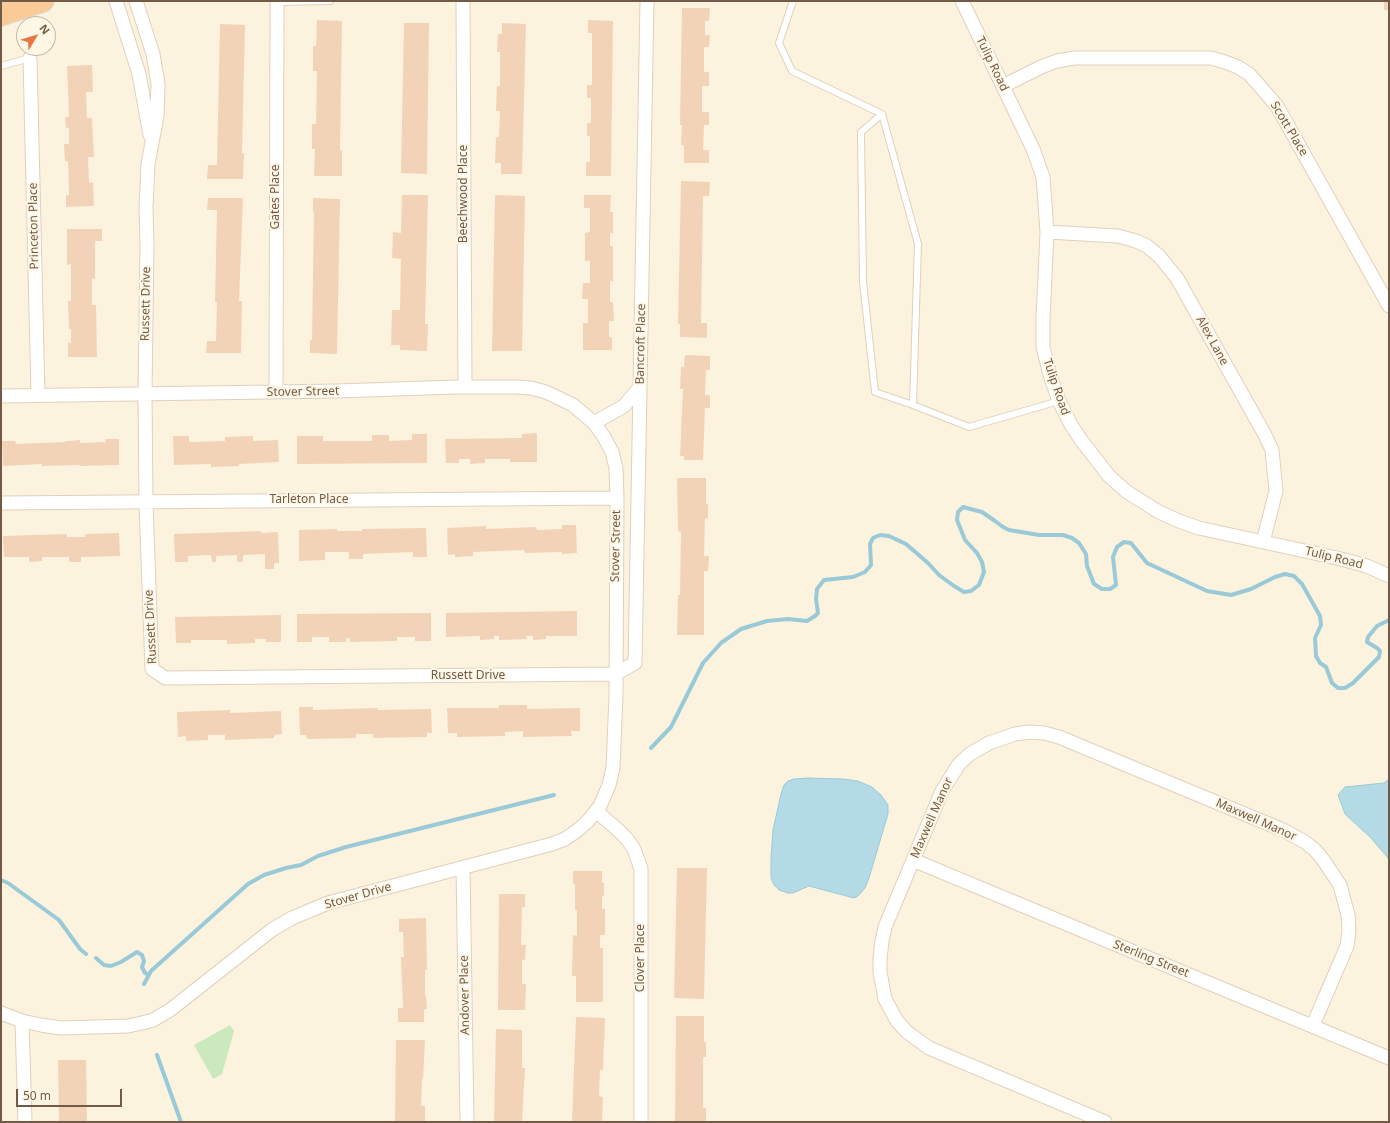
<!DOCTYPE html>
<html>
<head>
<meta charset="utf-8">
<style>
  body { margin:0 }
  #map { position:relative; width:1390px; height:1123px; overflow:hidden; background:#fcf3df; font-family:"Noto Sans",sans-serif }
  canvas { display:block }
  .frame { position:absolute; inset:0; border:2px solid #725a47; pointer-events:none }
  .north { position:absolute; left:16px; top:16px; width:40px; height:40px; box-sizing:border-box; background:#fff7e5; border:1px solid #c7b8a6; border-radius:50%; rotate:52deg; font-size:11px; font-weight:700; line-height:16px; text-align:center; color:#725a47 }
  .north::after { content:''; display:block; margin:auto; width:14px; height:18px; background:#e87542; clip-path:polygon(50% 0,100% 100%,50% 72%,0 100%) }
  .scale { position:absolute; left:16px; top:1089px; width:106px; height:18px; box-sizing:border-box; border:2px solid #725a47; border-top:0; padding-left:5px; font-size:12px; line-height:14px; white-space:nowrap; color:#725a47; -webkit-text-stroke:3px #fff7e5; paint-order:stroke }
</style>
</head>
<body>
<div id="map">
<canvas width="1390" height="1123"></canvas>
<div class="frame"></div>
<div class="north">N</div>
<div class="scale">50 m</div>
</div>
<script>
const ctx = document.querySelector('canvas').getContext('2d');
ctx.lineJoin = 'round';
function fillPath(path, color) {
  ctx.fillStyle = color;
  ctx.fill(path, 'evenodd');
}
function shape(rows) {
  const path = new Path2D();
  for (const r of rows) {
    path.moveTo(r[0], r[1]);
    for (let i = 2; i < r.length; i += 2) path.lineTo(r[i], r[i + 1]);
  }
  return path;
}
function stroke(path, color, width, dash) {
  ctx.strokeStyle = color;
  ctx.lineWidth = width;
  ctx.lineCap = dash ? 'butt' : 'round';
  ctx.setLineDash(dash || []);
  ctx.stroke(path);
}
function write(font, color, halo, rows, align = 'center') {
  ctx.font = font + ' "Noto Sans",sans-serif';
  ctx.lineWidth = 4;
  ctx.setLineDash([]);
  ctx.textBaseline = 'middle';
  ctx.strokeStyle = halo;
  ctx.fillStyle = color;
  for (const [text, x, y, turn = 0] of rows) {
    ctx.save();
    ctx.translate(x, y);
    ctx.rotate((+turn || 0) * Math.PI / 180);
    ctx.textAlign = isNaN(turn) ? turn : align;
    if (halo) ctx.strokeText(text, 0, 0);
    ctx.fillText(text, 0, 0);
    ctx.restore();
  }
}
fillPath(shape([
  [230,1025,234,1031,222,1074,213,1079,194,1045]
]), '#cce9be');
const water = shape([
  [808,778,843,779,858,781,872,787,881,795,888,805,888,814,869,878,865,888,858,896,854,898,809,886,793,893,788,893,779,890,774,885,771,878,771,857,773,830,781,794,784,785,788,781,794,779,808,778],
  [1389,779,1389,863,1388,858,1371,838,1345,814,1338,795,1345,787,1384,783,1389,779]
]);
fillPath(water, '#b4dae5');
stroke(water, '#9ac9d7', 1);
stroke(shape([
  [651,748,671,727,703,663,721,643,741,629,767,621,788,619,807,621,815,616,818,613,816,599,817,589,824,580,853,577,865,572,871,565,870,544,873,538,880,535,889,536,906,544,928,563,939,575,954,586,964,592,971,591,979,585,984,572,982,562,977,553,965,540,957,520,958,512,963,507,982,512,995,521,1003,527,1009,530,1039,535,1063,535,1072,538,1079,543,1086,554,1087,566,1094,584,1102,589,1110,589,1116,585,1113,557,1117,547,1124,542,1131,543,1147,563,1207,591,1231,595,1251,589,1275,577,1285,574,1294,576,1302,584,1320,616,1321,625,1315,638,1316,656,1320,663,1326,667,1332,683,1338,688,1345,688,1353,683,1379,657,1380,651,1377,648,1367,642,1368,637,1377,626,1389,620],
  [1,880,8,883,59,920,80,949,86,954],
  [96,958,104,965,111,966,121,962,137,952,142,955,144,961,142,967,145,973,149,975],
  [144,984,151,971,248,884,264,875,286,868,301,865,318,856,346,847,554,795],
  [157,1055,181,1122]
]), '#9ac9d7', 4);
fillPath(shape([
  [1384,1,1389,1,1389,10,1384,10],
  [682,8,710,8,709,21,705,21,705,35,710,35,709,47,704,47,704,72,709,72,709,86,702,86,702,112,709,112,709,125,704,125,703,150,709,150,709,163,684,163,684,145,681,145,682,125,680,125],
  [317,20,342,21,340,150,342,151,342,176,314,176,315,149,312,149,312,124,316,124,317,71,313,71,313,46,316,46],
  [588,20,613,21,611,176,586,176,586,162,590,162,590,136,587,136,587,123,591,123,591,98,587,98,587,85,592,85,592,33,588,33],
  [404,23,429,23,427,174,401,173],
  [502,23,526,24,522,174,501,174,501,163,495,163,496,137,499,137,500,111,496,111,497,86,500,86,500,52,497,52,498,34,502,34],
  [220,24,245,25,242,153,244,153,243,179,207,179,208,165,217,165],
  [92,65,93,92,86,92,87,118,92,118,94,157,88,157,89,183,93,182,94,206,66,207,66,195,69,195,68,161,65,161,64,144,69,144,69,128,66,128,65,117,69,117,67,66],
  [681,181,710,182,709,196,703,196,701,323,707,323,707,338,680,337,680,324,678,324],
  [402,195,428,195,425,324,428,324,427,351,400,350,400,345,391,345,392,310,400,310,401,259,392,258,393,232,401,233],
  [495,195,525,196,522,351,492,351],
  [584,195,611,195,610,212,613,212,613,233,610,233,610,246,613,246,613,281,610,281,610,302,613,302,614,321,609,321,609,337,612,337,612,350,583,350,583,323,588,323,588,299,582,299,583,283,590,283,590,261,585,261,585,233,590,232,590,208,584,208],
  [208,198,243,198,239,301,242,301,241,353,206,353,207,341,216,341,217,302,215,302,217,210,207,210],
  [313,198,340,199,337,354,310,353,310,340,312,340,314,212,313,212],
  [67,229,102,229,102,241,95,241,95,279,92,279,92,305,96,305,97,357,68,357,68,343,71,343,71,329,69,329,68,301,71,301,71,264,67,265],
  [685,355,710,356,710,370,706,370,705,395,710,395,710,408,705,408,703,460,684,460,684,456,680,456,683,389,680,389,681,367,684,367],
  [537,433,537,462,510,462,510,459,485,459,485,463,470,464,470,459,459,459,459,463,446,463,445,439,522,438,522,434],
  [412,434,427,434,427,463,297,464,297,436,323,436,323,441,372,441,372,435,389,435,389,441,412,440],
  [173,436,189,436,189,442,225,441,225,437,253,436,253,441,278,440,279,462,239,464,239,466,211,467,211,464,174,465],
  [105,439,119,439,119,465,80,466,80,465,42,466,42,464,3,466,2,441,15,441,16,444,66,442,66,441,69,441,80,440,80,443,106,442],
  [677,478,706,478,706,504,708,504,708,519,705,518,704,556,709,556,708,571,704,571,704,635,677,635,678,595,680,595,681,532,678,531],
  [562,525,576,525,577,553,562,554,562,552,525,553,524,550,473,552,473,556,455,557,455,554,448,555,447,528,486,526,486,529,536,527,537,530,562,529],
  [426,528,427,557,413,557,413,552,363,554,363,559,349,559,349,552,325,552,325,560,299,561,299,530,337,529,337,531,362,531,362,529],
  [261,531,261,533,278,532,279,563,274,563,274,569,265,569,265,554,243,555,243,562,237,562,237,555,216,556,216,562,212,562,211,555,188,556,188,562,175,562,174,534],
  [119,533,120,556,81,557,81,562,69,562,69,557,42,557,42,561,29,562,29,557,4,557,3,536,67,534,67,537,86,537,85,534],
  [577,611,577,636,546,636,546,639,533,640,533,636,526,636,527,639,499,640,499,636,494,636,494,639,480,640,480,636,446,637,446,613],
  [431,613,431,641,415,641,415,637,397,637,397,641,350,642,350,638,346,638,346,642,329,642,329,637,312,637,312,642,297,642,297,614],
  [281,615,281,642,266,642,266,639,255,639,255,643,227,644,227,640,191,640,191,643,176,643,175,617],
  [499,705,527,705,527,709,580,708,580,731,571,731,572,736,523,737,523,731,505,732,505,736,457,737,457,733,448,733,447,708,499,708],
  [299,707,313,707,313,710,378,708,377,710,431,709,432,733,427,733,427,737,373,738,373,734,356,734,356,738,307,739,306,735,300,735],
  [230,710,230,713,281,711,282,734,274,735,274,738,225,740,225,735,208,735,208,740,186,741,186,736,178,737,177,712],
  [677,868,707,868,704,999,674,998],
  [573,871,602,871,602,883,604,883,604,896,602,896,602,909,605,909,605,935,600,935,600,948,603,948,603,1002,576,1002,576,976,572,976,573,935,577,936,577,910,575,910,575,884,573,884],
  [499,894,525,894,525,907,522,907,521,945,526,945,525,960,522,960,522,984,526,984,525,1010,498,1010],
  [426,918,427,970,425,970,425,996,426,996,427,1009,424,1009,424,1022,398,1022,398,1008,403,1008,401,957,404,957,403,932,399,932,399,919],
  [676,1016,704,1016,704,1042,706,1042,706,1057,703,1057,703,1108,706,1108,706,1121,703,1121,703,1122,675,1122],
  [576,1017,605,1018,603,1070,600,1070,599,1096,603,1097,602,1122,572,1122],
  [496,1029,522,1030,522,1068,525,1068,522,1122,494,1122],
  [396,1040,425,1040,423,1079,422,1079,421,1106,425,1106,425,1122,395,1122],
  [58,1060,86,1060,87,1122,59,1122]
]), '#f2d3b7');
const service = shape([
  [793,1,779,43,792,71,882,114,918,244,913,405,969,427,1059,401],
  [277,2,330,1],
  [1,66,30,58],
  [882,114,861,132,863,282,875,392,913,405]
]);
const minor = shape([
  [116,1,139,74,150,135],
  [136,1,153,54,158,84,157,116,148,164,146,208,147,244,145,393,146,502,152,669,165,678,615,674,635,663,647,1],
  [463,1,465,387],
  [962,1,1033,149,1043,177,1047,232,1043,319,1043,347,1050,375,1059,401,1070,423,1081,440,1109,476,1127,492,1159,512,1179,521,1199,528,1337,558,1367,566,1389,576],
  [30,58,38,395],
  [1003,86,1041,67,1057,61,1074,58,1211,58,1225,62,1238,67,1249,74,1258,84,1277,106,1389,306],
  [1047,232,1118,236,1136,241,1147,246,1159,256,1177,278,1265,435,1272,450,1276,491,1263,542],
  [276,392,277,2],
  [1,396,337,391,456,387,515,387,531,388,546,392,573,405,594,423,604,437,612,452,616,468,617,498,616,695,613,768,609,785,600,806,588,821,578,830,565,839,552,844,328,903,292,918,273,929,170,1010,153,1020,146,1022,128,1026,61,1028,41,1025,22,1021,1,1013],
  [594,423,624,406,640,387],
  [1,503,617,498],
  [596,811,618,830,627,839,634,849,641,869,641,1122],
  [913,860,1389,1058],
  [463,867,467,1122],
  [22,1021,25,1122],
  [1105,1122,929,1048,907,1032,897,1021,885,999,880,972,880,959,882,941,885,927,942,791,959,764,970,754,989,743,1015,734,1029,732,1044,733,1059,737,1283,830,1305,842,1315,850,1324,861,1340,885,1348,915,1349,931,1347,946,1313,1025]
]);
const trunk = shape([
  [1,15,43,1]
]);
stroke(service, '#e0d0bc', 8);
stroke(minor, '#e0d0bc', 15);
stroke(trunk, '#ddd7d3', 23);
stroke(service, '#fff', 6);
stroke(minor, '#fff', 13);
stroke(trunk, '#facb96', 21);
write('12px', '#725a47', '#fff7e5', [
  ["Tulip Road",992,64,64],
  ["Scott Place",1289,129,59],
  ["Beechwood Place",464,194,-90],
  ["Gates Place",276,197,-90],
  ["Princeton Place",34,226,-91],
  ["Russett Drive",146,304,-89],
  ["Alex Lane",1212,341,61],
  ["Bancroft Place",641,344,-89],
  ["Tulip Road",1056,387,71],
  ["Stover Street",303,392,-1],
  ["Tarleton Place",309,500],
  ["Stover Street",616,546,-89],
  ["Tulip Road",1334,558,14],
  ["Russett Drive",151,627,-93],
  ["Russett Drive",468,676],
  ["Maxwell Manor",932,818,-66],
  ["Maxwell Manor",1256,820,24],
  ["Stover Drive",358,896,-16],
  ["Clover Place",641,958,-90],
  ["Sterling Street",1151,959,22],
  ["Andover Place",465,995,-91]
]);
</script>
</body>
</html>
